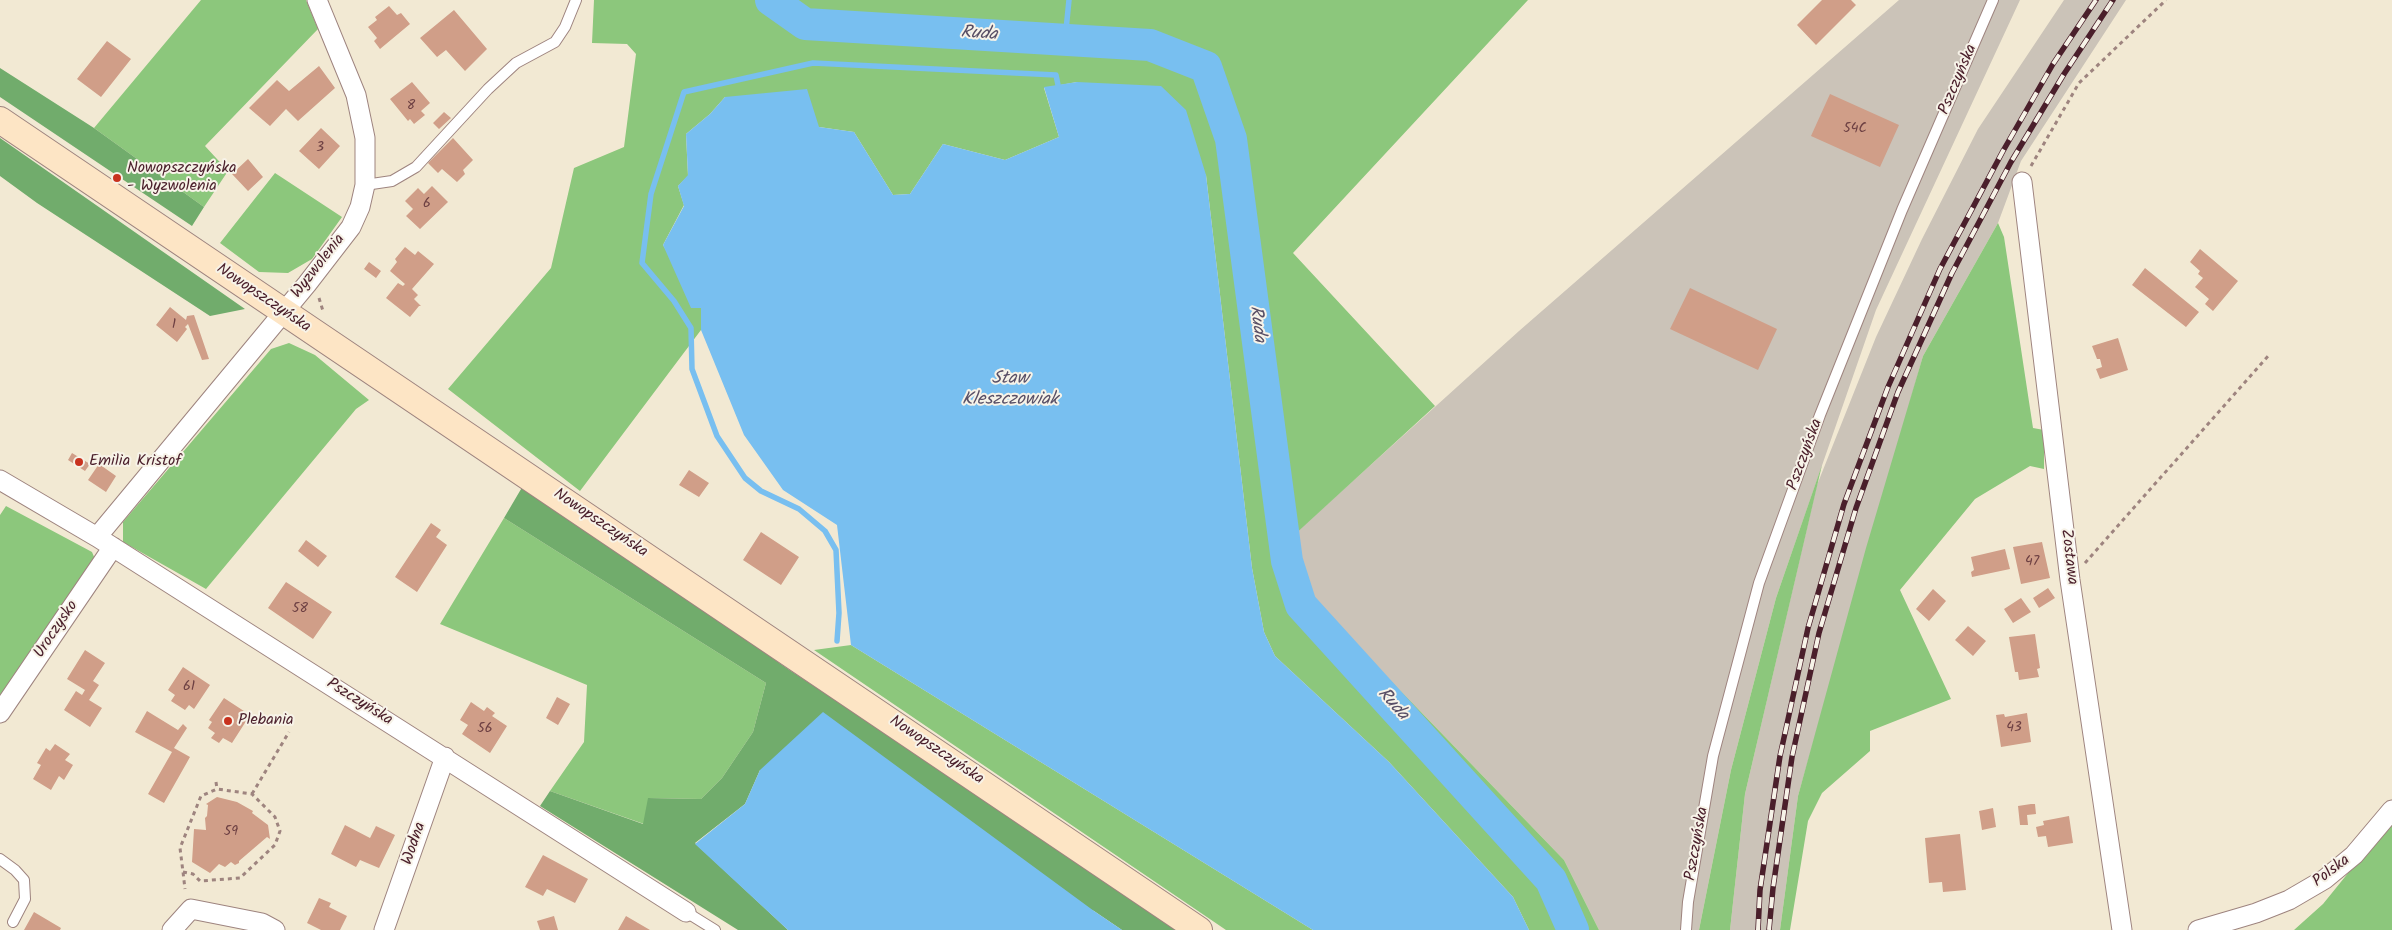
<!DOCTYPE html>
<html>
<head>
<meta charset="utf-8">
<style>
  body { margin:0 }
  canvas { display:block; background:#f2e9d3 }
</style>
</head>
<body>
<canvas width="2392" height="930"></canvas>
<script>
const ctx = document.querySelector('canvas').getContext('2d');
ctx.lineJoin = 'round';
function fillPath(path, color) {
  ctx.fillStyle = color;
  ctx.fill(path, 'evenodd');
}
function shape(rows) {
  const path = new Path2D();
  for (const r of rows) {
    path.moveTo(r[0], r[1]);
    for (let i = 2; i < r.length; i += 2) path.lineTo(r[i], r[i + 1]);
  }
  return path;
}
function stroke(path, color, width, dash) {
  ctx.strokeStyle = color;
  ctx.lineWidth = width;
  ctx.lineCap = dash ? 'butt' : 'round';
  ctx.setLineDash(dash || []);
  ctx.stroke(path);
}
function write(font, color, halo, rows, align = 'center') {
  ctx.font = font + ' Kalam,sans-serif';
  ctx.lineWidth = 4;
  ctx.setLineDash([]);
  ctx.textBaseline = 'middle';
  ctx.strokeStyle = halo;
  ctx.fillStyle = color;
  for (const [text, x, y, turn = 0] of rows) {
    ctx.save();
    ctx.translate(x, y);
    ctx.rotate((+turn || 0) * Math.PI / 180);
    ctx.textAlign = isNaN(turn) ? turn : align;
    if (halo) ctx.strokeText(text, 0, 0);
    ctx.fillText(text, 0, 0);
    ctx.restore();
  }
}
fillPath(shape([
  [1899,0,2020,0,1876,310,1776,598,1731,770,1699,930,1599,930,1564,860,1308,595,1292,536,1519,331],
  [2064,0,2126,0,2021,161,1998,223,1923,356,1798,796,1780,930,1730,930,1745,794,1817,485,1876,337,1922,239,1978,129]
]), '#cbc3b8');
fillPath(shape([
  [201,0,306,0,318,29,205,146,228,171,204,207,94,128],
  [594,0,1528,0,1293,253,1435,406,1292,537,1308,595,1564,860,1599,930,1529,930,1513,897,1389,762,1275,656,1264,632,1252,568,1206,175,1077,82,1044,88,1059,137,1005,160,943,144,910,194,893,195,854,132,819,127,725,97,710,114,686,134,688,176,678,186,684,205,663,245,701,308,701,330,580,491,448,389,551,268,574,168,624,147,636,54,627,44,592,43],
  [275,173,342,217,312,259,288,273,259,272,220,243],
  [1998,223,2004,237,2033,428,2044,430,2044,469,2030,466,1975,499,1900,590,1951,699,1870,731,1870,751,1822,793,1808,821,1790,930,1780,930,1798,796,1866,548,1923,356],
  [289,343,315,355,369,400,356,409,206,589,123,542,123,522,271,349],
  [1822,465,1745,794,1730,930,1699,930,1731,770,1776,598],
  [6,506,92,552,97,564,0,700,0,515],
  [504,518,766,683,753,732,722,778,701,799,649,798,644,824,550,791,584,742,587,685,440,624],
  [851,645,1313,930,1226,930,814,650],
  [2392,819,2392,930,2294,930,2323,904]
]), '#8cc77c');
fillPath(shape([
  [0,68,94,128,204,207,192,226,0,97],
  [0,138,245,309,210,316,37,203,0,176],
  [524,484,788,669,1061,848,1178,930,1122,930,1094,911,760,770,745,804,695,843,788,930,738,930,540,806,550,791,643,824,648,798,701,799,722,778,753,732,766,683,504,518]
]), '#71ac6c');
fillPath(shape([
  [1077,82,1161,86,1186,110,1206,175,1252,568,1264,632,1275,656,1389,762,1513,897,1529,930,1313,930,851,645,837,525,783,490,744,435,701,330,701,308,691,308,663,245,684,206,678,186,688,175,686,134,710,114,725,97,807,89,819,127,854,132,893,195,910,194,943,144,1005,160,1059,137,1044,87],
  [823,712,1094,911,1122,930,788,930,695,844,745,804,760,770]
]), '#78bff0');
stroke(shape([
  [1065,40,1069,0],
  [837,641,839,613,836,550,825,531,799,509,761,491,745,478,717,436,692,369,691,328,674,301,642,263,651,194,684,92,813,63,1056,75,1058,85]
]), '#78bff0', 5.5);
stroke(shape([
  [771,0,805,24,1150,45,1206,67,1231,139,1287,561,1301,605,1551,880,1573,930]
]), '#78bff0', 32);
fillPath(shape([
  [1822,0,1851,0,1856,5,1816,45,1797,25],
  [389,6,397,15,401,13,410,24,380,49,374,41,377,38,368,27,377,20,375,17],
  [454,10,487,49,465,71,446,50,437,57,420,38],
  [107,41,131,59,101,97,77,79],
  [319,66,335,88,298,121,286,109,270,126,249,108,277,80,289,91],
  [412,82,430,103,421,111,425,115,414,124,410,119,408,121,390,99],
  [1830,94,1899,125,1880,167,1811,136],
  [444,112,451,118,439,129,433,123],
  [321,128,340,146,319,169,299,151],
  [453,138,473,160,463,170,465,174,457,182,442,169,438,173,428,163],
  [248,159,263,177,248,191,232,174],
  [432,186,448,202,420,229,406,216,413,209,405,201,418,188,424,194],
  [405,247,415,255,418,251,434,264,412,289,418,295,414,299,421,306,419,306,410,317,386,298,398,283,403,286,405,284,390,271,397,262,395,259],
  [2200,249,2238,281,2213,311,2205,304,2209,299,2195,287,2203,278,2198,274,2200,271,2190,262],
  [369,262,381,271,376,278,364,269],
  [2145,268,2199,312,2186,327,2132,285],
  [1690,288,1777,329,1758,370,1670,329],
  [170,307,186,320,187,316,194,315,209,359,202,360,188,324,185,327,187,329,177,342,156,325],
  [2118,338,2128,370,2100,379,2096,369,2102,367,2100,359,2097,359,2092,346],
  [72,453,90,464,85,471,68,460],
  [99,464,116,476,106,492,88,480],
  [689,470,709,483,699,497,679,485],
  [431,523,441,530,436,537,447,545,417,592,395,577],
  [761,532,799,557,781,585,743,560],
  [306,540,327,556,318,567,298,551],
  [2042,542,2050,578,2021,584,2013,547],
  [2005,549,2010,569,1972,577,1971,572,1974,570,1971,557],
  [286,582,332,612,313,639,268,608],
  [2048,588,2055,598,2039,608,2033,598],
  [1933,589,1946,601,1929,621,1916,609],
  [2021,598,2031,612,2013,623,2004,609],
  [1968,626,1986,641,1973,656,1955,640],
  [2035,634,2040,668,2037,669,2039,677,2019,680,2018,672,2015,672,2009,637],
  [85,650,105,663,93,681,99,685,89,700,102,708,90,727,64,710,76,691,82,695,85,690,67,679],
  [183,667,210,685,194,709,189,705,185,710,171,701,175,695,168,690],
  [557,697,570,704,558,725,546,718],
  [224,698,250,715,232,743,223,738,219,743,211,738,215,733,208,728,212,722,209,720],
  [471,702,484,711,487,707,495,713,492,716,507,726,490,753,462,734,468,725,460,720],
  [147,711,178,730,183,724,187,728,174,748,190,757,164,803,148,794,172,752,135,732],
  [2027,713,2031,742,2001,747,1996,715,2004,714,2005,717],
  [55,744,70,754,65,760,73,765,64,780,59,776,51,790,33,779,41,765,37,763,46,748,50,751],
  [217,797,237,802,253,811,252,813,268,825,270,839,267,837,239,861,239,863,235,865,231,862,225,867,219,864,210,873,192,862,194,829,206,830,205,818,207,816,208,805,206,804],
  [2031,804,2035,804,2036,814,2027,815,2028,825,2020,825,2018,806],
  [1993,808,1996,827,1982,830,1979,811],
  [2069,816,2073,843,2048,847,2046,836,2038,837,2036,827,2044,825,2043,821],
  [345,825,370,838,376,826,395,835,379,868,360,860,356,867,331,854],
  [1960,834,1966,890,1943,892,1942,882,1929,883,1925,838],
  [543,855,588,879,575,903,547,889,543,896,525,887],
  [319,898,331,903,329,907,347,916,340,930,321,930,307,923],
  [34,912,61,928,60,930,24,930],
  [554,916,558,930,540,930,537,921],
  [626,916,650,930,618,930]
]), '#d09e88');
const service = shape([
  [365,185,392,181,416,167,488,89,516,63,555,42,565,27,576,0],
  [0,859,15,870,24,880,25,899,13,922],
  [686,912,715,930],
  [1686,930,1688,902,1713,756,1759,583,1820,415,1902,210,1993,0]
]);
const minor = shape([
  [2022,182,2070,580,2122,930],
  [0,480,97,537,686,912],
  [97,537,307,284,351,227,360,207,365,185,365,138,356,95,317,0],
  [0,713,113,547],
  [172,930,191,909,262,923,275,930],
  [384,930,445,757],
  [2198,930,2256,913,2289,900,2325,879,2354,855,2392,810]
]);
const secondary = shape([
  [0,120,1199,930]
]);
stroke(service, '#9e847f', 12);
stroke(minor, '#9e847f', 21);
stroke(secondary, '#9e847f', 28);
stroke(shape([
  [2031,166,2079,83,2166,0],
  [319,298,323,311],
  [2085,563,2269,355],
  [216,782,217,789],
  [252,794,289,732],
  [183,872,193,874,200,881,240,878,275,845,280,831,275,817,252,794,217,789,201,796,180,848,183,872,185,889]
]), '#9e847f', 3, [4, 4]);
stroke(service, '#fff', 10);
stroke(minor, '#fff', 19);
stroke(secondary, '#fde5c5', 26);
const rail = shape([
  [1758,930,1760,890,1780,756,1808,628,1844,504,1888,387,1940,269,2003,151,2053,64,2096,0],
  [1769,930,1773,888,1792,757,1819,633,1856,508,1898,392,1952,273,2011,162,2064,74,2113,0]
]);
stroke(rail, '#4a1f2b', 5.5);
stroke(rail, '#f7f3e8', 4, [11]);
for (const [x, y, r, color] of [
  [117,178,5,"#c8321e"],
  [79,462,5,"#c8321e"],
  [228,721,5,"#c8321e"]
]) {
  const dot = new Path2D();
  dot.arc(x, y, r, 0, 2 * Math.PI);
  ctx.fillStyle = color;
  ctx.fill(dot);
  stroke(dot, '#f7f3e8', 2);
}
write('14px', '#6c3f42', null, [
  ["8",411,107],
  ["54C",1855,130],
  ["3",320,149],
  ["6",427,205],
  ["1",174,326],
  ["47",2032,563],
  ["58",300,610],
  ["61",189,688],
  ["43",2014,729],
  ["56",485,730],
  ["59",231,833]
]);
write('16px', '#4a1f2b', '#f7f3e8', [
  ["Pszczyńska",1959,80,-67],
  ["Wyzwolenia",319,267,-52],
  ["Nowopszczyńska",263,299,34],
  ["Pszczyńska",1806,455,-70],
  ["Nowopszczyńska",600,524,34],
  ["Zostawa",2068,557,83],
  ["Uroczysko",57,630,-56],
  ["Pszczyńska",359,703,32],
  ["Nowopszczyńska",936,751,34],
  ["Wodna",415,844,-71],
  ["Pszczyńska",1698,844,-80],
  ["Polska",2332,872,-37]
]);
write('16px', '#4a1f2b', '#f7f3e8', [
  ["Nowopszczyńska",127,169],
  ["- Wyzwolenia",127,187],
  ["Emilia Kristof",89,462],
  ["Plebania",238,721]
], 'left');
write('italic 18px', '#584f66', '#f7f3e8', [
  ["Ruda",979,35,4],
  ["Ruda",1256,324,83],
  ["Staw",1010,380],
  ["Kleszczowiak",1010,401],
  ["Ruda",1392,705,48]
]);
</script>
</body>
</html>
